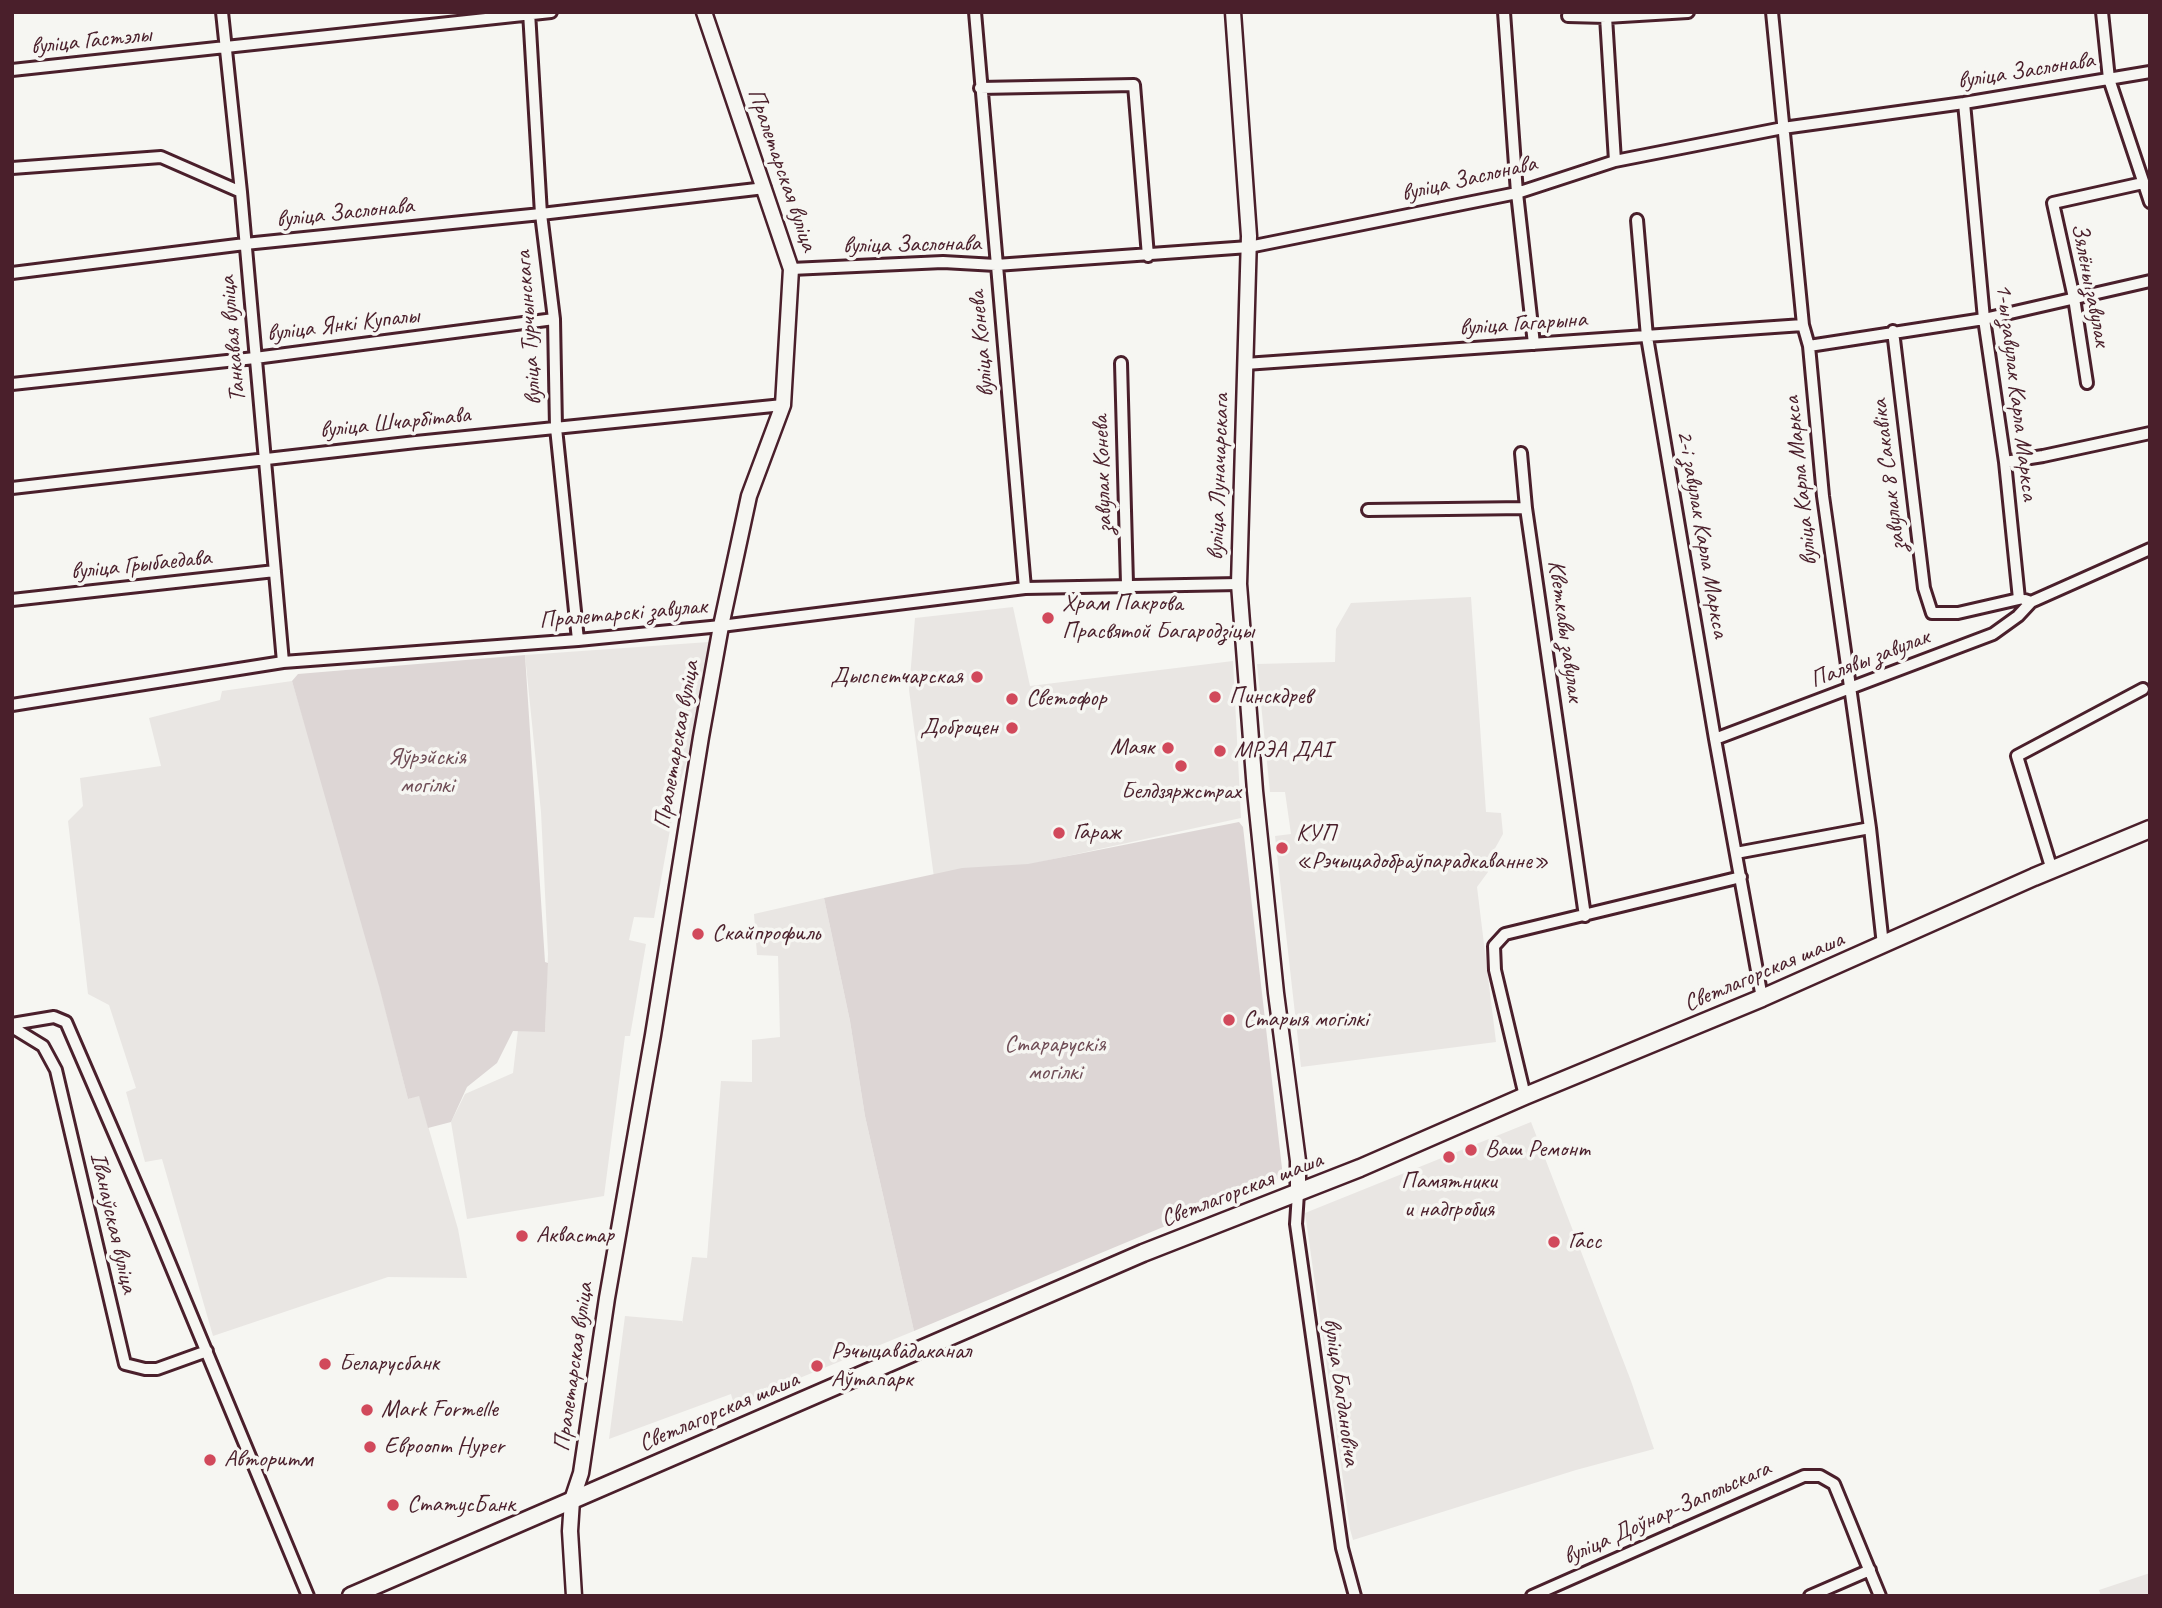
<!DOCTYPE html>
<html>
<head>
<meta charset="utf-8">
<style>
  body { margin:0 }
  #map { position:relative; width:2162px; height:1608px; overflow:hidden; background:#f6f6f2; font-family:Caveat,sans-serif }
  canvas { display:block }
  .frame { position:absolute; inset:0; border:14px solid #4a1f2b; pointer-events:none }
</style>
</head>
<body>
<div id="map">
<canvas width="2162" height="1608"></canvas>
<div class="frame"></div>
</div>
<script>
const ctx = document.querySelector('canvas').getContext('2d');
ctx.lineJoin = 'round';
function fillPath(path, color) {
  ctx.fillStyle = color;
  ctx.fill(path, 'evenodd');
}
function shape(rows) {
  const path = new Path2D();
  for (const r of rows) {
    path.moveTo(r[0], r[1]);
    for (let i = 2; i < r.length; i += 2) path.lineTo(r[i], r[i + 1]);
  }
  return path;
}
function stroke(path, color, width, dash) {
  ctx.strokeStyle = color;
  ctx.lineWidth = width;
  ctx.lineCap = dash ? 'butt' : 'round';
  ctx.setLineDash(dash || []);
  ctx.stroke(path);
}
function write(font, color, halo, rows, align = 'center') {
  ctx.font = font + ' Caveat,sans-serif';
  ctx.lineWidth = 7;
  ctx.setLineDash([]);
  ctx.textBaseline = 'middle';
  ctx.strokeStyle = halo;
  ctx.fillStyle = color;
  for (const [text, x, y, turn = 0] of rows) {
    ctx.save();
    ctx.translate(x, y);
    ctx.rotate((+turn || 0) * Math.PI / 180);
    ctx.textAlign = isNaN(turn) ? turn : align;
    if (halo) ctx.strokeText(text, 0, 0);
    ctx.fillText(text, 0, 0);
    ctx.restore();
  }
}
fillPath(shape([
  [1471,597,1486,812,1501,813,1503,834,1488,861,1488,872,1477,887,1496,1042,1301,1067,1275,836,1291,834,1285,792,1270,792,1257,664,1335,662,1336,629,1351,603],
  [1013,607,1030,686,1233,661,1241,818,935,885,909,690,915,618],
  [709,642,700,714,676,797,654,918,634,917,629,940,646,944,630,1036,625,1036,604,1196,467,1219,451,1122,465,1094,513,1073,518,1030,545,1031,548,954,541,812,525,655],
  [292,681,361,912,408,1099,419,1095,458,1229,467,1278,388,1277,213,1336,162,1159,145,1162,126,1092,136,1088,109,1005,88,994,68,821,83,806,80,778,161,766,149,718,220,700,222,691],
  [824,898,850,1021,865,1116,914,1331,734,1405,731,1394,609,1439,625,1316,682,1321,682,1324,692,1257,707,1258,721,1081,752,1082,752,1040,780,1037,778,956,757,955,754,914],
  [1531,1122,1631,1381,1654,1449,1576,1470,1353,1540,1350,1529,1305,1213],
  [2150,1573,2150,1596,2101,1596,2099,1590]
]), '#e9e6e3');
fillPath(shape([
  [525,655,545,962,548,963,545,1032,513,1031,497,1063,467,1087,451,1122,428,1128,419,1096,408,1099,379,986,292,681,298,674],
  [1239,822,1243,827,1283,1177,914,1331,865,1116,850,1021,824,898,962,868,1028,864]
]), '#ddd6d5');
const minor = shape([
  [222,12,241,192,283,662],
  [529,12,541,214,554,319,556,428,578,640],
  [975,12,1025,588],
  [1504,12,1517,193,1534,344],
  [1772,12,1803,325,1809,346,1823,496,1870,828,1883,945],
  [2102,12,2109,79,2150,202],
  [1568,16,1606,17,1688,12],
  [1606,17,1615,161],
  [12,70,551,12],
  [980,88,1134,85,1148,256],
  [12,168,161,157,241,192],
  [1637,220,1647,337,1715,739,1762,998],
  [791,269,943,262,996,265,1249,247,1517,193,1615,161,1783,128,1964,103,2150,72],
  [12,273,245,244,541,214,765,188],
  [1893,331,1924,588,1932,613,1958,613,2019,599,2005,462,1984,319,1964,103],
  [1809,346,1984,319,2150,281],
  [1121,363,1127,584],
  [1245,364,1803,325],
  [2087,383,2074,298,2053,203,2143,183],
  [12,384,255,358,554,319],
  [1521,453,1526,508],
  [2005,462,2043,456,2150,433],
  [12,488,416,442,783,405],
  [1368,510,1526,508,1585,916],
  [12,600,275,571],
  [2025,600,2031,602,2150,549],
  [12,705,283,662,578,640,721,626,1025,588,1239,584],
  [1715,739,1993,634,2018,616,2031,602],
  [1736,853,1870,828],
  [2052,870,2017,756,2143,689],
  [12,1024,54,1017,66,1022,153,1223,308,1596],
  [12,1027,43,1046,56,1070,125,1364,145,1369,157,1369,207,1351],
  [1525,1096,1495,970,1494,946,1505,934,1741,877],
  [1298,1193,1296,1224,1342,1548,1355,1596],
  [1532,1596,1804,1476,1820,1476,1834,1484,1880,1596],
  [1810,1596,1870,1570]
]);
const tertiary = shape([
  [1233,12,1249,236,1239,584,1255,791,1276,993,1298,1161,1298,1193],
  [574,1596,570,1531,572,1500,581,1473,607,1298,653,1035,701,737,721,626,749,496,783,405,791,269,704,12]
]);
const secondary = shape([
  [351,1596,1143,1253,1360,1168,1525,1096,1762,998,2034,877,2150,829]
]);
stroke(minor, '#4a1f2b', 16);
stroke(tertiary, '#4a1f2b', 19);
stroke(secondary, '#4a1f2b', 21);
stroke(minor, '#f6f6f2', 10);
stroke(tertiary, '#f6f6f2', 14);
stroke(secondary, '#f6f6f2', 16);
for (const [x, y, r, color] of [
  [1048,618,7,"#d1495b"],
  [977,677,7,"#d1495b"],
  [1215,697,7,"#d1495b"],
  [1012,699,7,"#d1495b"],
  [1012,728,7,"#d1495b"],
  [1168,748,7,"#d1495b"],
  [1220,751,7,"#d1495b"],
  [1181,766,7,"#d1495b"],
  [1059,833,7,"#d1495b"],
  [1282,848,7,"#d1495b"],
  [698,934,7,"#d1495b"],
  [1229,1020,7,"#d1495b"],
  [1471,1150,7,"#d1495b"],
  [1449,1157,7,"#d1495b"],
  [522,1236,7,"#d1495b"],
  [1554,1242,7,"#d1495b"],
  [325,1364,7,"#d1495b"],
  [817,1366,7,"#d1495b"],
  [367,1410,7,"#d1495b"],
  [370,1447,7,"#d1495b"],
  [210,1460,7,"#d1495b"],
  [393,1505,7,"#d1495b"]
]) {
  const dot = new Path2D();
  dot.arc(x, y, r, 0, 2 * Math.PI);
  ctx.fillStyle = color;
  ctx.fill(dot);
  stroke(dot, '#f6f6f2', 2.5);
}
write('24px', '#4a1f2b', '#f6f6f2', [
  ["вуліца Гастэлы",91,41,-6],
  ["вуліца Заслонава",2026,71,-9],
  ["Пралетарская вуліца",782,170,71],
  ["вуліца Заслонава",1469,179,-13],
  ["вуліца Заслонава",345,213,-6],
  ["вуліца Заслонава",912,245,-1],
  ["Зялёны завулак",2090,285,79],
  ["вуліца Гагарына",1523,324,-4],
  ["вуліца Янкі Купалы",343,325,-7],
  ["вуліца Турчынскага",529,328,-94],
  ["Танкавая вуліца",233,339,-95],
  ["вуліца Конева",982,344,-95],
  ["1-ы завулак Карла Маркса",2016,392,83],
  ["вуліца Шчарбітава",395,423,-6],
  ["завулак Конева",1103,474,-92],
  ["завулак 8 Сакавіка",1889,475,-97],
  ["вуліца Луначарскага",1219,477,-88],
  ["вуліца Карла Маркса",1801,481,-96],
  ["2-і завулак Карла Маркса",1702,534,80],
  ["вуліца Грыбаедава",141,565,-6],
  ["Пралетарскі завулак",623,614,-5],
  ["Кветкавы завулак",1565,631,82],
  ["Палявы завулак",1870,659,-21],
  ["Пралетарская вуліца",677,745,-80],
  ["Светлагорская шаша",1764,972,-23],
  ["Светлагорская шаша",1242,1190,-21],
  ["Іванаўская вуліца",113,1223,77],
  ["Пралетарская вуліца",574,1367,-82],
  ["вуліца Багдановіча",1341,1392,82],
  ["Светлагорская шаша",719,1412,-23],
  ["вуліца Доўнар-Запольскага",1667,1513,-24]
]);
write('24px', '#4a1f2b', '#f6f6f2', [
  ["Храм Пакрова",1062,604],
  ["Прасвятой Багародзіцы",1062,632],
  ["Дыспетчарская",963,677,"right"],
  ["Пинскдрев",1229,697],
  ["Светофор",1026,699],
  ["Доброцен",998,728,"right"],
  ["Маяк",1154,748,"right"],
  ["МРЭА ДАІ",1234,751],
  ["Белдзяржстрах",1181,792,"center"],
  ["Гараж",1073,833],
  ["КУП",1296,834],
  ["«Рэчыцадобраўпарадкаванне»",1296,862],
  ["Скайпрофиль",712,934],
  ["Старыя могілкі",1243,1020],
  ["Ваш Ремонт",1485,1150],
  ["Памятники",1449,1182,"center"],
  ["и надгробия",1449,1210,"center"],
  ["Аквастар",536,1236],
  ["Гасс",1568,1242],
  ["Рэчыцавадаканал",831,1352],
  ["Аўтапарк",831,1380],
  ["Беларусбанк",339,1364],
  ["Mark Formelle",381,1410],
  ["Евроопт Hyper",384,1447],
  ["Авторитм",224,1460],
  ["СтатусБанк",407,1505]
], 'left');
write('24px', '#6f4d56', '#f6f6f2', [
  ["Яўрэйскія",427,758],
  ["могілкі",427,786],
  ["Старарускія",1055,1045],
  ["могілкі",1055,1073]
]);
</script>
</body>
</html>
